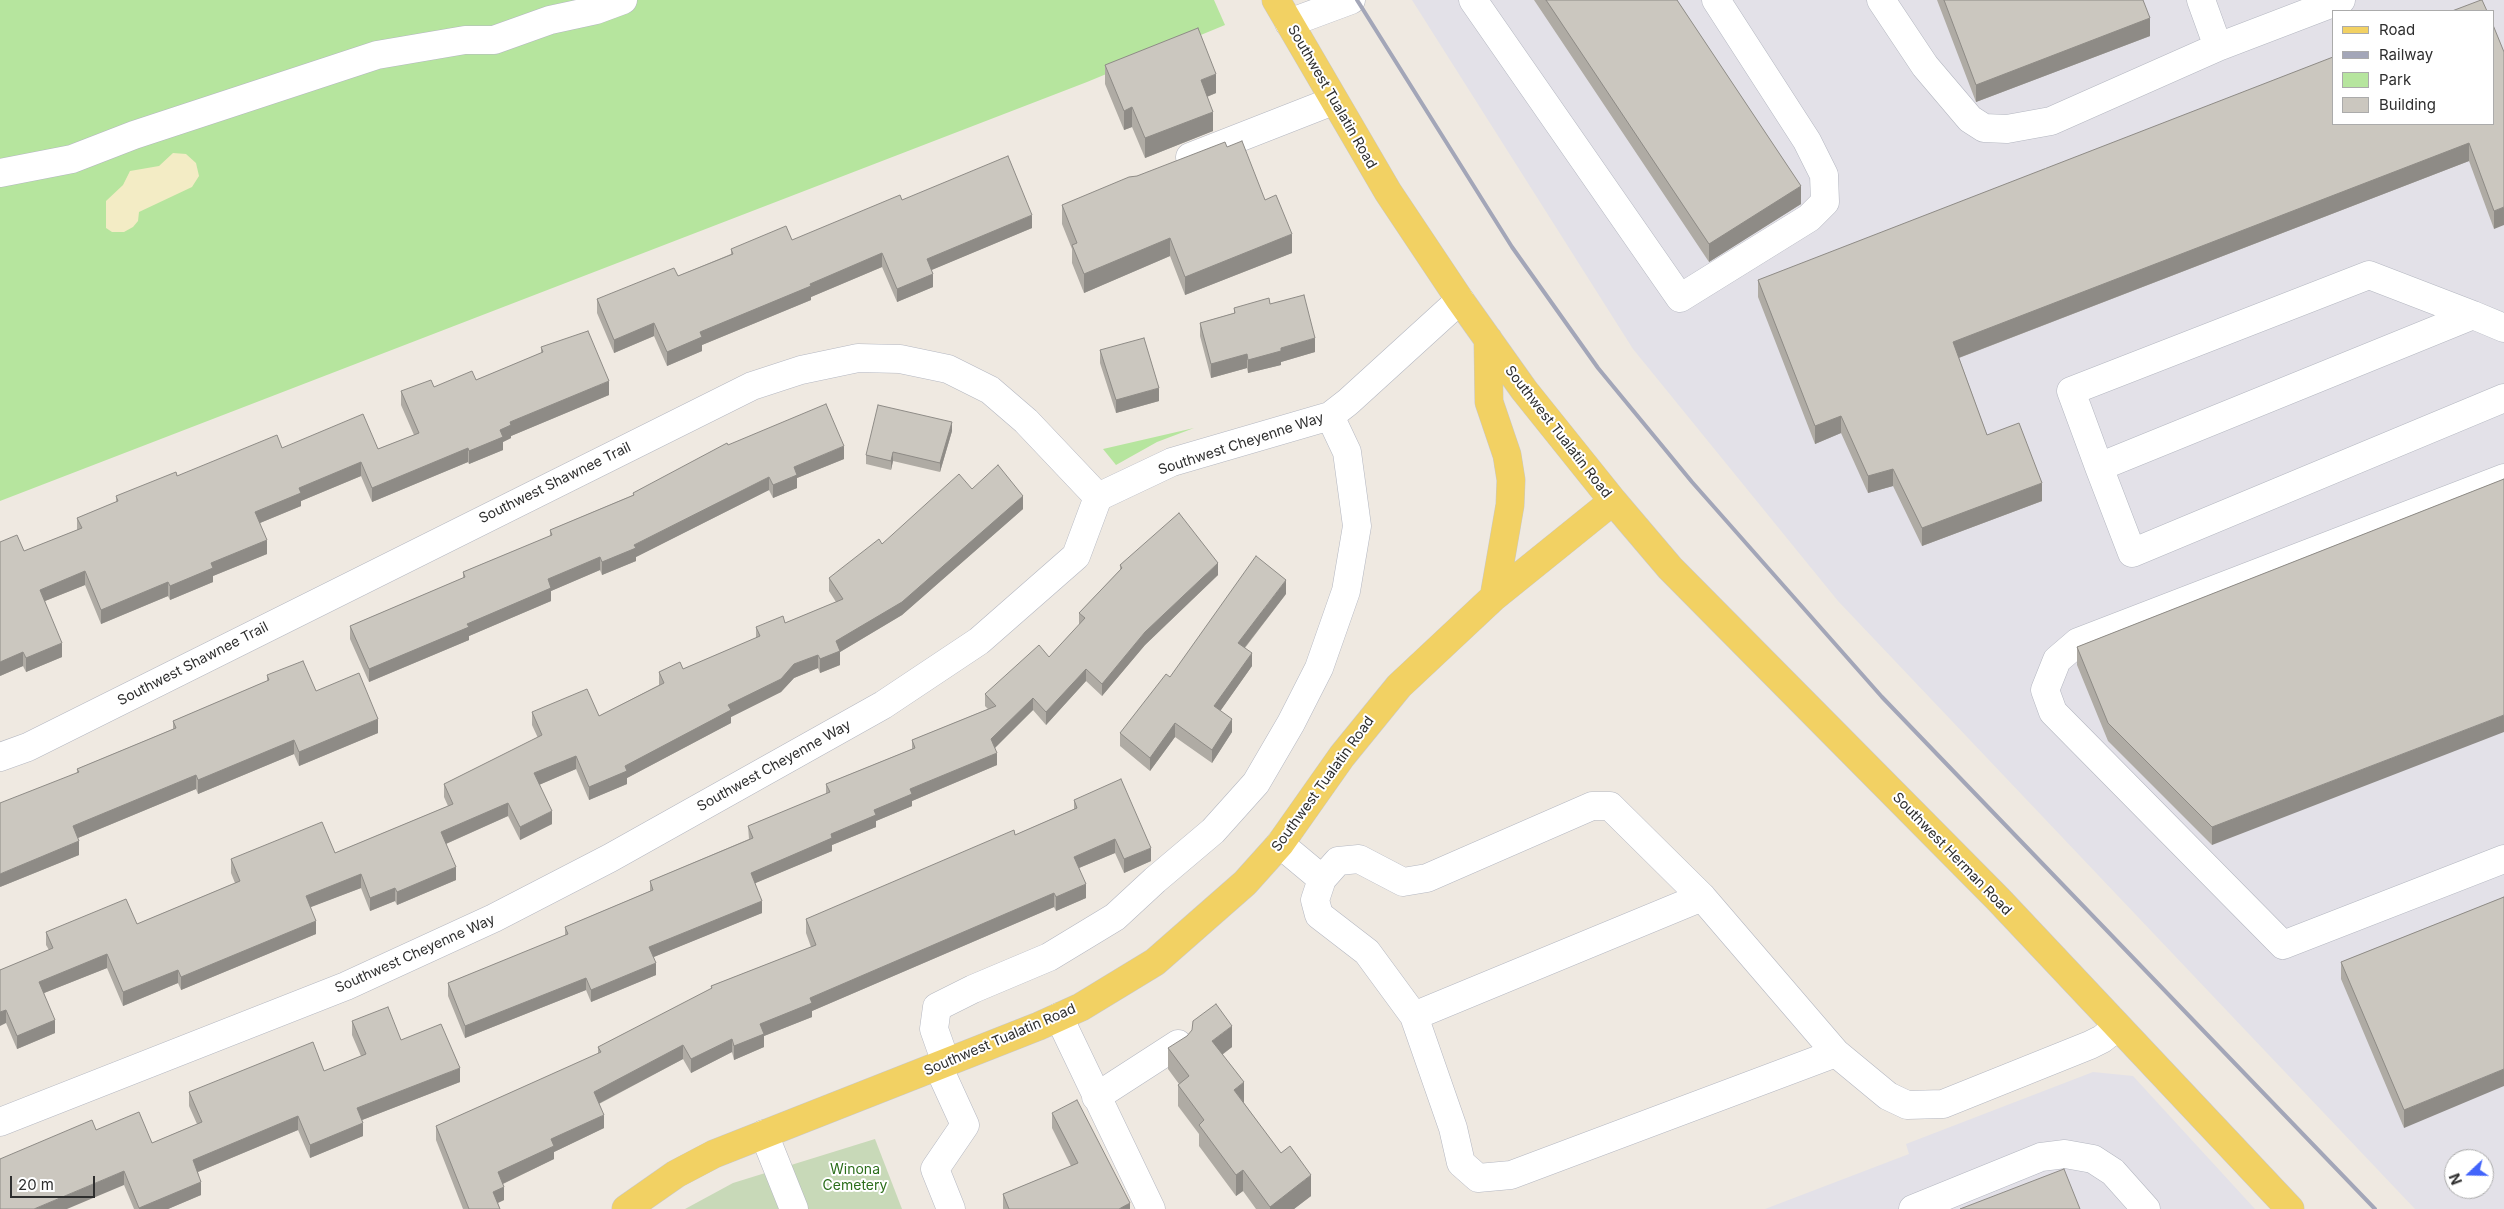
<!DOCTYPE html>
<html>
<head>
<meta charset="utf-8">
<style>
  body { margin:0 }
  #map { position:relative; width:2504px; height:1209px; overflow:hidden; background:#efe9e1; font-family:Inter,sans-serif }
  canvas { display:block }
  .legend { position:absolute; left:2332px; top:10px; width:162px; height:115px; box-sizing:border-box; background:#fff; border:1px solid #ababab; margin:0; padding:6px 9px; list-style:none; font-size:15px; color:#2e2e2e }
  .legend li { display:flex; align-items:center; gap:10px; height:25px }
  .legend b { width:25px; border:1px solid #ababab }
  .north { position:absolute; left:2444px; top:1149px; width:50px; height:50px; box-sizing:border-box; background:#fff; border:1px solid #ababab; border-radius:50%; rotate:249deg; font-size:14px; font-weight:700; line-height:20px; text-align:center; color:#2e2e2e }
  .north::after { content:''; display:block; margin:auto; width:18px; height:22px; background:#4264fb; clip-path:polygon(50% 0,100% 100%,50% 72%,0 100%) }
  .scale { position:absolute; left:10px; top:1176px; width:85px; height:22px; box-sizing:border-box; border:2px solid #2e2e2e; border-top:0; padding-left:6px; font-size:15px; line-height:18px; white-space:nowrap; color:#2e2e2e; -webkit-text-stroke:4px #fff; paint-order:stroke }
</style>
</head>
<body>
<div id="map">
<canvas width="2504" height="1209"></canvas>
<ul class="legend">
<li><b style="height:6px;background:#f2d163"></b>Road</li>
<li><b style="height:6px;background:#a3a6b8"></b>Railway</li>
<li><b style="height:14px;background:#b6e59e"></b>Park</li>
<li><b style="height:14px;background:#cbc7bf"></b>Building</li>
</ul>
<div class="north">N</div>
<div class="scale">20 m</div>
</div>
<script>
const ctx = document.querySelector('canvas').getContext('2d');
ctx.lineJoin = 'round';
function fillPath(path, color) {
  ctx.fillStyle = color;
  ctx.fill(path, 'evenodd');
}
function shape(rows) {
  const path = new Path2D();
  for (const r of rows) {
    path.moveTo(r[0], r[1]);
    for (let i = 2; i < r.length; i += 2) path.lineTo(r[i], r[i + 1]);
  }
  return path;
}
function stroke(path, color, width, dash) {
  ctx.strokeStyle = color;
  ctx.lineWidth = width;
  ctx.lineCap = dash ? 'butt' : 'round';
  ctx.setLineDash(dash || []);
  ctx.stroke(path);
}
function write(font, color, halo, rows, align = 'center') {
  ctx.font = font + ' Inter,sans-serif';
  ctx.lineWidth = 4;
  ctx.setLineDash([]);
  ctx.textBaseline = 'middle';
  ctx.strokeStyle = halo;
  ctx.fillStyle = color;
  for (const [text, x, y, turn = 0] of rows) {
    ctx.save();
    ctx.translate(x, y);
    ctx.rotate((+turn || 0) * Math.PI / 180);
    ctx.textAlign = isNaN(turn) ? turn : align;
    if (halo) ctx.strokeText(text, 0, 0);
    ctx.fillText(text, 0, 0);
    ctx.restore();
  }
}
fillPath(shape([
  [1412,0,2504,0,2504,1209,2415,1209,1838,601,1633,349],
  [2333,11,2493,11,2493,124,2333,124],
  [2454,1159,2484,1159,2484,1189,2454,1189],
  [2093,1072,2133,1076,2255,1209,1765,1209,1909,1154,1906,1144]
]), '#e3e1e8');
fillPath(shape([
  [0,0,1214,0,1225,25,1087,82,0,501],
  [1194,428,1157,442,1116,465,1103,449]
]), '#b6e59e');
fillPath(shape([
  [173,153,186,154,196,163,199,176,192,187,139,212,138,221,133,227,124,232,112,232,106,228,106,201,123,185,130,171,159,166]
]), '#f3ecc5');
fillPath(shape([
  [875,1139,902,1209,685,1209,733,1183]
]), '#c8d9b8');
const minor = shape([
  [1473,0,1680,298,1809,218,1825,202,1824,175,1807,141,1716,0],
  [1881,0,1925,66,1970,119,1984,128,2007,129,2051,121,2218,47],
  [2201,0,2218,47,2341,0],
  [1289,23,1351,0],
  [1190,157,1333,101],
  [0,173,72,159,134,135,377,55,465,40,494,40,550,20,596,10,623,0],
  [2504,328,2473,315,2099,467,2132,553,2504,398],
  [2099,467,2071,391,2369,275,2473,315],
  [2504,478,2078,642,2057,660,2045,690,2053,712,2283,945,2504,859],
  [0,757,28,747,752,386,801,370,858,358,900,359,948,369,990,390,1026,421,1098,497],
  [1280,844,1322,879,1315,900,1319,915,1367,952,1414,1016,1453,1128,1461,1163,1478,1178,1511,1175,1836,1053],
  [1322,879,1338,861,1359,859,1403,882,1427,878,1592,806,1610,806,1702,897,1836,1053,1888,1096,1907,1105,1943,1104,2090,1045,2102,1039,2117,1027],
  [1414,1016,1702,897],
  [1059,1017,1151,1209],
  [946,1063,934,1029,937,1007,973,989,1049,957,1115,917,1155,880,1213,831,1256,783,1291,723,1319,668,1346,591,1357,526,1347,452,1330,416],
  [938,1066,965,1125,935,1169,951,1209],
  [1096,1097,1178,1044],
  [0,1122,346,986,494,918,610,858,883,705,979,641,1076,556,1098,497,1172,462,1330,416,1348,402,1460,300],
  [764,1134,794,1209],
  [1913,1209,2041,1157,2065,1154,2093,1159,2113,1172,2146,1209]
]);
const major = shape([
  [1276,0,1388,192,1460,300,1524,390,1613,501,1670,568,1998,899,2290,1209],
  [1488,339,1489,402,1507,455,1511,480,1510,505,1494,597],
  [626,1209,676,1174,714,1154,1039,1026,1081,1007,1155,962,1245,883,1280,844,1342,756,1399,686,1494,597,1613,501]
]);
stroke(minor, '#b4b7c1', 29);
stroke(major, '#c9c9c9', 29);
stroke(minor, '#fff', 28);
stroke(major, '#f2d163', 28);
stroke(shape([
  [1357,0,1512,247,1598,368,1692,482,1882,697,2375,1209]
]), '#a3a6b8', 4);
fillPath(shape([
  [1534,0,1677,0,1801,204,1709,262],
  [1937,0,2143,0,2150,36,1976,102],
  [2504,52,2494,229,2469,161,1959,358,1987,435,2042,501,1922,546,1893,486,1868,493,1841,433,1815,444,1758,297,1758,280],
  [1105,65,1216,93,1207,97,1213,131,1145,158,1132,127,1124,130,1105,84],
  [1227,147,1265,200,1292,253,1185,295,1170,256,1084,293,1072,263,1072,249,1062,224,1062,205,1137,176],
  [902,200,1032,228,931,270,933,287,897,302,882,267,811,297,811,300,702,345,702,351,667,366,654,336,614,353,597,313,597,299,678,276,731,254,731,249,792,240],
  [1270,304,1315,352,1281,362,1281,365,1248,373,1247,368,1211,378,1200,336,1200,323,1234,313,1234,308],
  [541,347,609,395,511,436,511,438,503,442,503,450,469,464,468,462,372,502,361,476,301,501,301,506,260,523,267,554,213,576,213,582,170,600,168,596,101,624,85,585,45,601,62,657,26,672,23,666,0,676,24,551,77,530,77,518,116,502,116,496,177,476,282,448,378,449,414,435,401,405,401,391,434,387,476,380,541,353],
  [1100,350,1159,401,1116,413,1100,363],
  [952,431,940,472,893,461,891,470,866,464,866,455],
  [728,445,844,459,797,478,797,488,773,498,769,490,636,557,636,561,602,575,600,570,551,591,551,601,469,636,469,640,369,682,350,639,350,626,463,578,463,572,550,536,550,530,633,495,633,493],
  [2504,479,2212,845,2108,741,2077,665,2077,647],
  [972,489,1023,509,902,615,840,652,840,665,820,673,818,668,794,678,781,692,731,717,731,723,627,778,627,784,589,800,576,769,539,785,552,824,520,840,508,816,446,844,456,880,397,905,395,901,370,911,361,888,310,907,316,934,181,990,178,983,123,1006,107,968,44,993,55,1033,17,1049,6,1023,0,970,49,950,46,945,46,932,137,924,235,883,231,873,231,859,335,853,448,806,444,797,444,784,538,738,532,725,532,712,599,716,659,685,659,672,683,669,756,638,756,627,785,623,836,602,829,591,829,578,882,544],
  [1120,565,1218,575,1145,645,1102,696,1086,681,1046,725,1033,710,994,748,997,765,912,801,912,806,876,821,876,827,832,845,832,851,755,883,762,913,653,957,656,975,591,1002,586,990,465,1038,448,996,448,983,565,936,565,927,650,891,650,881,749,839,748,826,826,794,826,784,912,749,912,740,988,709,985,706,985,694,1049,657,1079,625,1079,613,1120,570],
  [1286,594,1245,648,1252,666,1220,711,1232,732,1212,763,1175,737,1150,771,1120,746,1120,733,1170,677],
  [267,675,316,691,378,733,299,766,294,754,198,794,196,789,78,838,79,855,0,887,77,772,77,769,173,729,173,721,267,681],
  [1074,800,1151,861,1124,873,1115,853,1079,868,1086,898,1056,911,1054,907,812,1011,812,1017,764,1036,764,1047,734,1060,732,1052,691,1073,683,1059,599,1104,604,1128,554,1152,554,1159,503,1184,504,1200,498,1203,500,1209,463,1209,436,1140,436,1126,598,1054,598,1047,711,989,711,986,811,947,806,933,806,919,1015,835,1074,809],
  [2504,897,2404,1128,2341,979,2341,962],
  [352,1021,401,1040,460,1082,362,1120,363,1136,310,1158,298,1130,198,1172,201,1195,168,1209,134,1209,124,1185,96,1130,152,1143,197,1124,189,1106,189,1092,324,1071,361,1056,352,1035],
  [1232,1047,1222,1055,1244,1103,1311,1196,1294,1209,1256,1209,1243,1191,1236,1196,1199,1146,1199,1134,1178,1106,1178,1085,1179,1084,1168,1069,1168,1048],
  [1052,1113,1130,1209,1003,1209,1003,1194,1071,1166,1052,1128]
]), '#afaba4');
fillPath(shape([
  [2150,18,2150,36,1976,102,1976,85],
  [1216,74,1216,93,1201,99,1201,80],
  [1132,107,1132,127,1124,130,1124,111],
  [1213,112,1213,131,1145,158,1145,138],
  [2469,143,2469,161,1953,360,1953,342],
  [1801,186,1801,204,1709,262,1709,244],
  [2504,207,2504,225,2494,229,2494,211],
  [1032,215,1032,228,927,272,927,259],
  [1292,234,1292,253,1185,295,1185,277],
  [1170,238,1170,256,1084,293,1084,274],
  [882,253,882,267,811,297,811,300,702,345,702,351,667,366,667,352,700,332,810,284],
  [933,274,933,287,897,302,897,289],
  [654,323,654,336,614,353,614,340],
  [1315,338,1315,352,1281,362,1281,365,1248,373,1248,360,1281,348],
  [1247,354,1247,368,1211,378,1211,364],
  [609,381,609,395,511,436,511,438,503,442,503,450,469,464,469,451,510,422],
  [1159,388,1159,401,1116,413,1116,400],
  [1841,416,1841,433,1815,444,1815,426],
  [952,422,952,431,940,472,940,463],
  [844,446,844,459,797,478,797,488,773,498,773,485,794,467],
  [468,448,468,462,372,502,372,488],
  [893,452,893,461,891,470,891,461],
  [361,462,361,476,301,501,301,506,255,525,255,512,299,488],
  [1893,469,1893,486,1868,493,1868,476],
  [769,477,769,490,636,557,636,561,602,575,602,562,634,545],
  [2042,483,2042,501,1922,546,1922,528],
  [1023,496,1023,509,902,615,840,652,840,665,820,673,820,659,836,641],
  [267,540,267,554,213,576,213,582,170,600,170,586,211,563],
  [600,557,600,570,551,591,551,601,469,636,469,640,369,682,369,669,467,624,548,579],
  [1218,563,1218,575,1145,645,1102,696,1102,684,1145,632],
  [85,571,85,585,40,603,40,590],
  [1286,580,1286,594,1238,656,1238,643],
  [168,582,168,596,101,624,101,610],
  [62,643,62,657,26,672,26,658],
  [23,652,23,666,0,676,0,662],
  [1252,653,1252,666,1214,720,1214,706],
  [818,655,818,668,794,678,781,692,731,717,731,723,627,778,627,784,589,800,589,787,625,766,794,664],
  [1086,669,1086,681,1046,725,1046,712],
  [1033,698,1033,710,991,752,991,739],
  [2504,715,2504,732,2212,845,2212,827],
  [378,719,378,733,299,766,299,752],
  [1232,719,1232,732,1212,763,1212,750],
  [1175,723,1175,737,1150,771,1150,758],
  [294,740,294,754,198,794,198,780],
  [997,753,997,765,912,801,912,806,876,821,876,827,832,845,832,851,751,885,751,873,831,834,910,789],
  [576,756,576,769,534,787,534,773],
  [196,775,196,789,73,840,73,826],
  [508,803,508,816,441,846,441,832],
  [552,811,552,824,520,840,520,827],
  [1115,839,1115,853,1074,870,1074,857],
  [79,841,79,855,0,887,0,874],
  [1151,848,1151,861,1124,873,1124,859],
  [456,867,456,880,397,905,397,892],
  [361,874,361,888,306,909,306,896],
  [1086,884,1086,898,1056,911,1056,897],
  [395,888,395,901,370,911,370,898],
  [1054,893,1054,907,812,1011,812,1017,764,1036,764,1047,734,1060,734,1046,760,1024,810,998],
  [762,901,762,913,649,959,649,947],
  [316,921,316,934,181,990,181,977],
  [107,954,107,968,39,995,39,982],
  [656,963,656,975,591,1002,591,990],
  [178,970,178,983,123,1006,123,992],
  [586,978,586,990,465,1038,465,1026],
  [6,1010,6,1023,0,1026,0,1012],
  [55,1020,55,1033,17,1049,17,1036],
  [1232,1026,1232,1047,1212,1062,1212,1041],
  [732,1039,732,1052,691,1073,691,1059],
  [683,1045,683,1059,594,1106,594,1092],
  [460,1068,460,1082,357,1122,357,1108],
  [2504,1069,2504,1086,2404,1128,2404,1110],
  [1244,1082,1244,1103,1234,1090],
  [604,1115,604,1128,554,1152,554,1159,498,1186,498,1172,551,1139],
  [298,1116,298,1130,193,1174,193,1160],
  [363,1123,363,1136,310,1158,310,1145],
  [1243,1170,1243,1191,1236,1196,1236,1175],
  [124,1171,124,1185,67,1209,34,1209],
  [1311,1175,1311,1196,1294,1209,1270,1209,1270,1207],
  [201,1182,201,1195,168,1209,139,1209,139,1208],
  [504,1187,504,1200,493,1205,493,1192],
  [1130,1203,1130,1209,1119,1209]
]), '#8e8b86');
const building = shape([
  [1546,0,1677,0,1801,186,1709,244,1546,0],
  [1944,0,2143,0,2150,18,1976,85,1944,0],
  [2481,0,2482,0,2487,11,2452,11,2481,0],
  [2493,25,2504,52,2504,207,2494,211,2469,143,1953,342,1987,435,2019,423,2042,483,1922,528,1893,469,1868,476,1841,416,1815,426,1758,280,2333,57,2333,124,2493,124,2493,25],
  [1198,28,1216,74,1201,80,1213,112,1145,138,1132,107,1124,111,1105,65,1198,28],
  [1242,141,1265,200,1276,195,1292,234,1185,277,1170,238,1084,274,1072,245,1077,243,1062,205,1129,177,1137,176,1225,142,1227,147,1242,141],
  [1008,156,1032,215,927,259,933,274,897,289,882,253,810,284,811,286,700,332,702,337,667,352,654,323,614,340,597,299,674,268,678,276,733,254,731,249,786,226,792,240,900,195,902,200,1008,156],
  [1304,295,1315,338,1281,348,1281,351,1248,360,1247,354,1211,364,1200,323,1235,313,1234,308,1269,298,1270,304,1304,295],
  [588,331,609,381,510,422,511,425,500,430,503,437,469,451,468,448,372,488,361,462,299,488,301,493,255,512,267,540,211,563,213,568,170,586,168,582,101,610,85,571,40,590,62,643,26,658,23,652,0,662,0,542,17,535,24,551,82,528,77,518,118,501,116,496,176,472,177,476,277,435,282,448,363,414,378,449,419,433,401,391,431,380,434,387,472,371,476,380,543,352,541,347,588,331],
  [1144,338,1159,388,1116,400,1100,350,1144,338],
  [826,404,844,446,794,467,797,475,773,485,769,477,634,545,636,548,602,562,600,557,548,579,551,588,467,624,469,627,369,669,350,626,465,577,463,572,552,535,550,530,634,495,633,493,727,443,728,445,826,404],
  [878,405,952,422,940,463,893,452,891,461,866,455,878,405],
  [998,465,1023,496,902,602,836,641,840,651,820,659,818,655,794,664,781,679,728,705,731,710,625,766,627,771,589,787,576,756,534,773,552,811,520,827,508,803,441,832,456,867,397,892,395,888,370,898,361,874,306,896,316,921,181,977,178,970,123,992,107,954,39,982,55,1020,17,1036,6,1010,0,1012,0,970,53,948,46,932,126,899,137,924,240,881,231,859,322,822,335,853,453,804,444,784,542,735,532,712,587,689,599,716,664,683,659,672,680,662,683,669,760,636,756,627,783,616,785,623,843,599,829,578,879,539,882,544,959,474,972,489,998,465],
  [2504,479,2504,715,2212,827,2108,723,2077,647,2504,479],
  [1179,513,1218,563,1145,632,1102,684,1086,669,1046,712,1033,698,991,739,997,753,910,789,912,794,874,810,876,815,831,834,832,838,751,873,762,901,649,947,656,963,591,990,586,978,465,1026,448,983,568,934,565,927,653,890,650,881,753,838,748,826,830,792,826,784,915,748,912,740,996,706,985,694,1039,645,1049,657,1085,618,1079,613,1122,568,1120,565,1179,513],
  [1256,556,1286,580,1238,643,1252,653,1214,706,1232,719,1212,750,1175,723,1150,758,1120,733,1166,674,1170,677,1256,556],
  [303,661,316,691,359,673,378,719,299,752,294,740,198,780,196,775,73,826,79,841,0,874,0,803,79,772,77,769,176,728,173,721,269,680,267,675,303,661],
  [1121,779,1151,848,1124,859,1115,839,1074,857,1086,884,1056,897,1054,893,810,998,812,1003,760,1024,764,1034,734,1046,732,1039,691,1059,683,1045,594,1092,604,1115,551,1139,554,1146,498,1172,504,1187,493,1192,500,1209,469,1209,436,1126,601,1052,598,1047,712,988,711,986,816,945,806,919,1014,830,1015,835,1077,808,1074,800,1121,779],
  [2504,897,2504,1069,2404,1110,2341,962,2504,897],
  [1216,1004,1232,1026,1212,1041,1244,1082,1234,1090,1281,1153,1290,1146,1311,1175,1270,1207,1243,1170,1236,1175,1199,1125,1204,1120,1178,1085,1189,1076,1168,1048,1187,1036,1192,1030,1193,1021,1216,1004],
  [388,1007,401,1040,441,1024,460,1068,357,1108,363,1123,310,1145,298,1116,193,1160,201,1182,139,1208,124,1171,34,1209,0,1209,0,1159,92,1120,96,1130,139,1112,152,1143,202,1122,189,1092,313,1042,324,1071,366,1054,352,1021,388,1007],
  [1077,1100,1130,1203,1119,1209,1009,1209,1003,1194,1078,1163,1052,1113,1077,1100],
  [2064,1169,2080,1209,1960,1209,2064,1169]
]);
fillPath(building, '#cbc7bf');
stroke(building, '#8e8b86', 1);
write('14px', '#2e2e2e', '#fff', [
  ["Southwest Tualatin Road",1332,97,60],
  ["Southwest Tualatin Road",1558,432,52],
  ["Southwest Cheyenne Way",1241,444,-18],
  ["Southwest Shawnee Trail",555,483,-26],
  ["Southwest Shawnee Trail",193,664,-27],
  ["Southwest Cheyenne Way",774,766,-29],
  ["Southwest Tualatin Road",1323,784,-54],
  ["Southwest Herman Road",1952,854,46],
  ["Southwest Cheyenne Way",415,954,-24],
  ["Southwest Tualatin Road",1000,1040,-23]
]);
write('14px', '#2c6e1b', '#fff', [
  ["Winona",855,1170],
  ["Cemetery",855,1186]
]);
</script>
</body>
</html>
